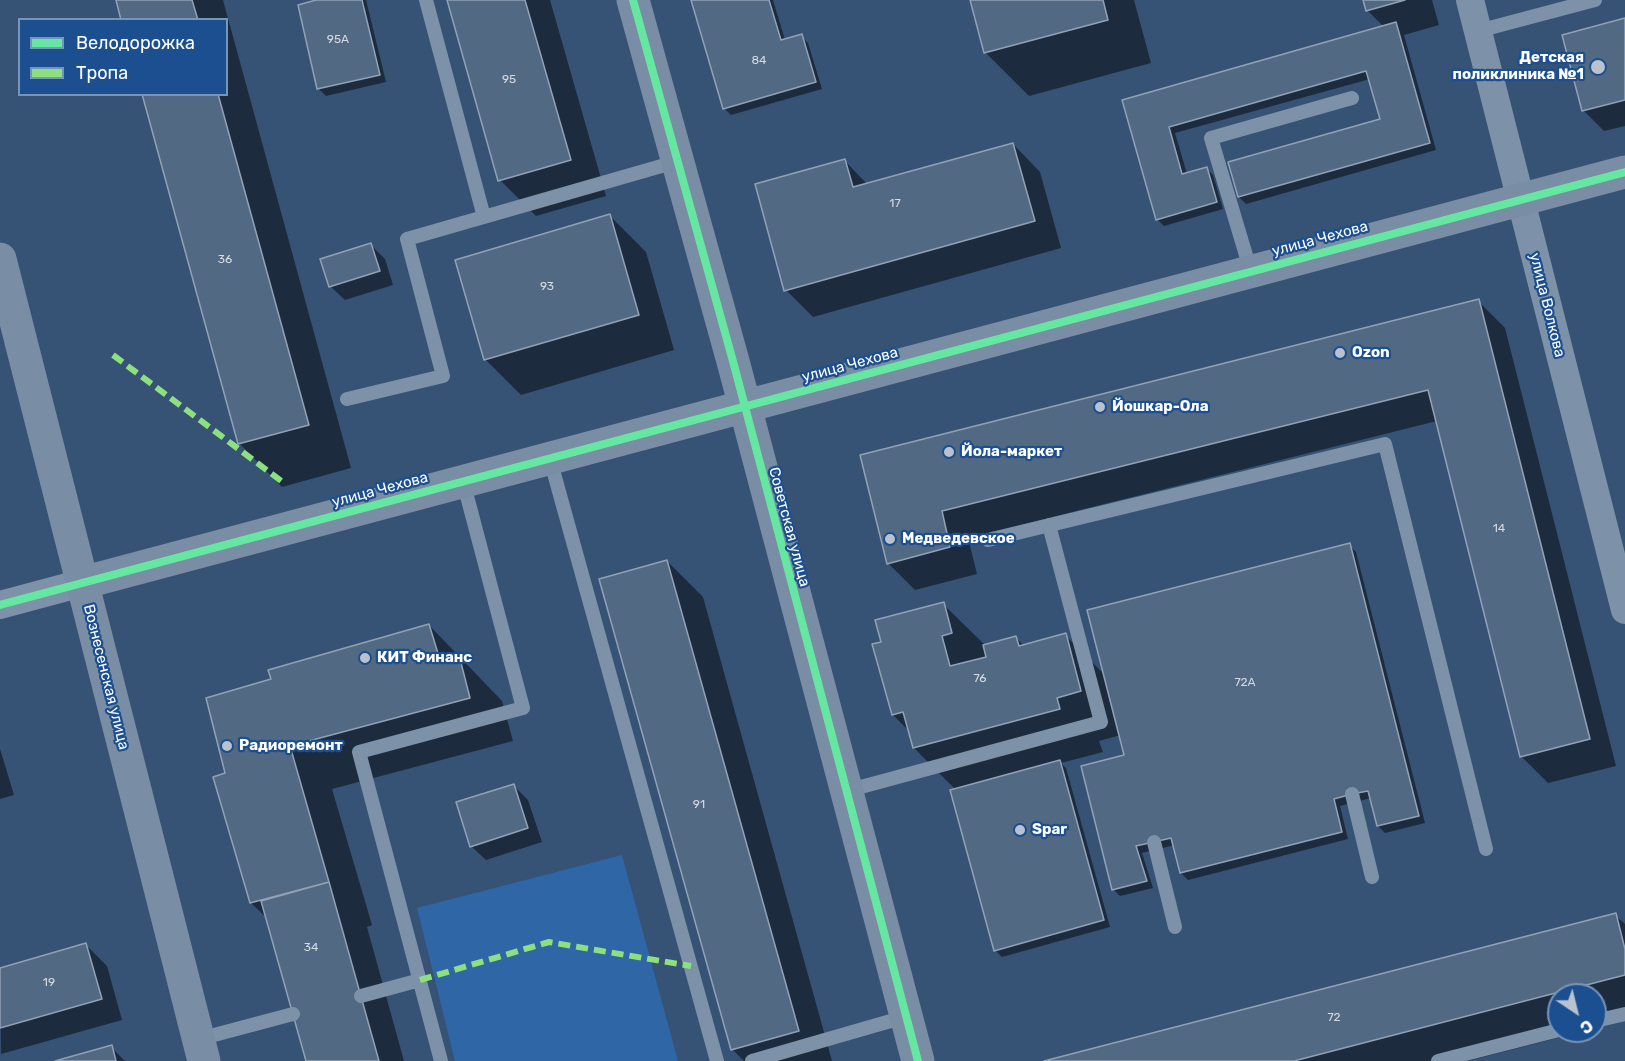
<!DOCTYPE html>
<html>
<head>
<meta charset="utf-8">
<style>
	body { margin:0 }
	#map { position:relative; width:1625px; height:1061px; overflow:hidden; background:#365274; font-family:Rubik,sans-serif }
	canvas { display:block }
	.legend { position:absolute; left:18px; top:18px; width:210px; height:78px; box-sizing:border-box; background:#1b4f8f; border:2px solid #7695bc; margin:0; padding:8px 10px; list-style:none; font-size:18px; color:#fff }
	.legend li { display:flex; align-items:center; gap:12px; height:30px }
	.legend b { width:30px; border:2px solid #7695bc }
	.north { position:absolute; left:1547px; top:983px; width:60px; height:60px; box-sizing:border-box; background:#1b4f8f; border:2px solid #7695bc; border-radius:50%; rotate:145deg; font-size:16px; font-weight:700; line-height:24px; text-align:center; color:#fff }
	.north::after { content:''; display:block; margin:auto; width:21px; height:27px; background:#b9c2ce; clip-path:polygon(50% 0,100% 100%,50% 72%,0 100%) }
</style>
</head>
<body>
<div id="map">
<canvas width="1625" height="1061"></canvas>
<ul class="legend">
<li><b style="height:8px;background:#66e7a1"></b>Велодорожка</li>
<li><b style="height:8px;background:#8de07e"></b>Тропа</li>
</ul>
<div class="north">С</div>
</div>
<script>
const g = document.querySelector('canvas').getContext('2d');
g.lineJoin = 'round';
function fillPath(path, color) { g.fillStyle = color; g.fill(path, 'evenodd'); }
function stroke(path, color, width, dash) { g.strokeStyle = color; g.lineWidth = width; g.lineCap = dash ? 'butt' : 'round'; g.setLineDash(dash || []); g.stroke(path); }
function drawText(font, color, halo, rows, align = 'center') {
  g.font = font + ' Rubik,sans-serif'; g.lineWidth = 4.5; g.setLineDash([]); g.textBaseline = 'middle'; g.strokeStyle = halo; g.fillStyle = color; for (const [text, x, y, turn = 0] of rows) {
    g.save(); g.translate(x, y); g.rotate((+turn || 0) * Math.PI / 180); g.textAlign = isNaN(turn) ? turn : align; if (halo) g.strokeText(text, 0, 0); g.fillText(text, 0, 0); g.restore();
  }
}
const green = new Path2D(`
	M622,855L678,1061H455L417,908Z`);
const shadow = new Path2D(`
	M117,0H223L351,468L282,487L239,443L143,94H226V20H123Z
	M323,0H366L386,82L326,96L319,89Z
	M449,0H550L606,196L536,216L500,180Z
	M693,0H773L785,40L801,36L808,43L822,89L731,115L724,108Z
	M972,0H1134L1151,63L1029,96L986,53Z
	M1364,0H1432L1439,25L1404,35L1436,150L1246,204L1239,197L1382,120L1370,79L1175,133L1187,174L1206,168L1213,175L1223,209L1164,226L1157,219L1124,101L1384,27L1367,10Z
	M1625,20V126L1604,131L1583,110Z
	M1013,144L1040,172L1061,248L813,317L786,290L845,161L868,185Z
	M610,216L646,252L674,350L521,395L485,359Z
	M371,245L385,259L393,285L345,300L330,286Z
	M1478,301L1505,328L1616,766L1548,783L1521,756L1437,421L968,538L977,574L915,590L888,563L861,456Z
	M1349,545L1356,552L1425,823L1385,833L1378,826L1371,798L1340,806L1348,839L1188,880L1181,873L1175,845L1142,853L1153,888L1120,896L1113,889L1126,756L1121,735L1099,741L1103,752L1061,763L1066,768L1110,927L1002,957L995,950L956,790L914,748L910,732L893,715L883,643L943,604L986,646L1016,638L1024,646L1065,635L1105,675Z
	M667,561L703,597L832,1061H744L732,1049Z
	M429,625L502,701L513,741L332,789L372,925L367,927L404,1061H307L268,919L251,903L215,778L227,774L273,680Z
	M0,749L14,795L0,799Z
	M514,786L528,800L542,842L486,860L471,846Z
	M1615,915L1625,924V1020L1595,1028V995H1559V1031H1584L1468,1061H1050Z
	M86,945L107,966L122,1020L1,1054L0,969Z
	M111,1047L125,1061H61Z`);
const building = new Path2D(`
	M116,0H192L198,20H121Z
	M316,0H362L380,75L317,89L298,5Z
	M447,0H525L571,160L498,181Z
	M691,0H769L781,40L802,34L816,82L723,109Z
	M970,0H1103L1108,20L984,53Z
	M1363,0H1405L1366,11Z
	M1625,18V100L1582,111L1562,35Z
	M1396,22L1430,143L1238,197L1228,162L1380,119L1366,71L1169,127L1182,174L1207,167L1217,202L1156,220L1122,100Z
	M142,94H218L309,425L238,444Z
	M1013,143L1035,221L784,291L755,184L845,159L853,187Z
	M610,214L639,315L484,360L455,260Z
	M371,243L380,271L329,287L320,259Z
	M1479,299L1590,739L1520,757L1428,390L942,511L950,547L887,564L860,455Z
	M1350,543L1419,816L1377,826L1368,791L1352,794L1334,799L1342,832L1180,873L1171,838L1136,846L1147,881L1112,890L1081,766L1124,755L1087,610Z
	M667,560L799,1031L731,1050L599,579Z
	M944,602L952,633L942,636L950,666L986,657L983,645L1016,636L1019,646L1066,633L1081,691L1057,698L1060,709L913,748L903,712L892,715L872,644L881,642L875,620Z
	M429,624L440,660L459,655L470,698L290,746L329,882L250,903L213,777L225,773L206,698L271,679L268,670Z
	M1060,760L1104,920L994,951L950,790Z
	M514,784L528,828L470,847L456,802Z
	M329,882L379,1061H306L261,901Z
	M1616,913L1625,949V975L1294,1061H1044Z
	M86,943L102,999L0,1028V968Z
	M112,1045L116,1061H55Z`);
const lane = new Path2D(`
	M426,0L484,217
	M1478,31L1595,0
	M1251,272L1211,138L1352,98
	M347,399L443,376L407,239L679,161
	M550,459L717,1061
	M988,540L1385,444L1486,849
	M846,791L1101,722L1049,525
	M1352,794L1372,877
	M1154,842L1175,927
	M361,996L420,980
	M1595,1021L1625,1014
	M199,1039L293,1014
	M441,1061L359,752L523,708L463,481
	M752,1061L908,1016
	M1438,1061L1559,1030`);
const street = new Path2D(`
	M1470,0L1625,610
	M0,605L82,583`);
const secondary = new Path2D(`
	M633,0L734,365L918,1061
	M0,259L204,1061
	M82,583L1625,172`);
const quiet = new Path2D(`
	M113,355L284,483
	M420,980L549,942L691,966`);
const cycleway = new Path2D(`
	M633,0L734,365L918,1061
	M0,605L1625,172`);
const markers = [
	[1598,67,8,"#b9c2ce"],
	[1340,353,6,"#b9c2ce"],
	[1100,407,6,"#b9c2ce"],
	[949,452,6,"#b9c2ce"],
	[890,539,6,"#b9c2ce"],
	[365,658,6,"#b9c2ce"],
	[227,746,6,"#b9c2ce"],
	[1020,830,6,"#b9c2ce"]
];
const numberNames = [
	["95А",338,40],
	["84",759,61],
	["95",509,80],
	["17",895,204],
	["36",225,260],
	["93",547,287],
	["14",1499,529],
	["76",980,679],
	["72А",1245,683],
	["91",699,805],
	["34",311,948],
	["19",49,983],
	["72",1334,1018]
];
const poiNames = [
	["Детская",1584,58,"right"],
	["поликлиника №1",1584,75,"right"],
	["Ozon",1352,353],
	["Йошкар-Ола",1112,407],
	["Йола-маркет",961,452],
	["Медведевское",902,539],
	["КИТ Финанс",377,658],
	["Радиоремонт",239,746],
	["Spar",1032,830]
];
const streetNames = [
	["улица Чехова",1320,239,-15],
	["улица Волкова",1547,305,76],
	["улица Чехова",850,365,-15],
	["улица Чехова",380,490,-15],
	["Советская улица",789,527,75],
	["Вознесенская улица",106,677,76]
];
fillPath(green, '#2f66a5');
fillPath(shadow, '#0007');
fillPath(building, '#526984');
stroke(building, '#92a2b6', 1.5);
stroke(lane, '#7d92a8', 14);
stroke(street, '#7d92a8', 28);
stroke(secondary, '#798da4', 33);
stroke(quiet, '#8de07e', 6, [12, 6]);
stroke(cycleway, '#66e7a1', 8);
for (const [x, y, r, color] of markers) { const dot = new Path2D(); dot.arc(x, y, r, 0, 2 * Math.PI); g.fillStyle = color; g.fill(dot); stroke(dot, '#1b4f8f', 2); }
drawText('12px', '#d4dae0', null, numberNames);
drawText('bold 15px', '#fff', '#1b4f8f', poiNames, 'left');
drawText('15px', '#fff', '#1b4f8f', streetNames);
</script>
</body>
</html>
